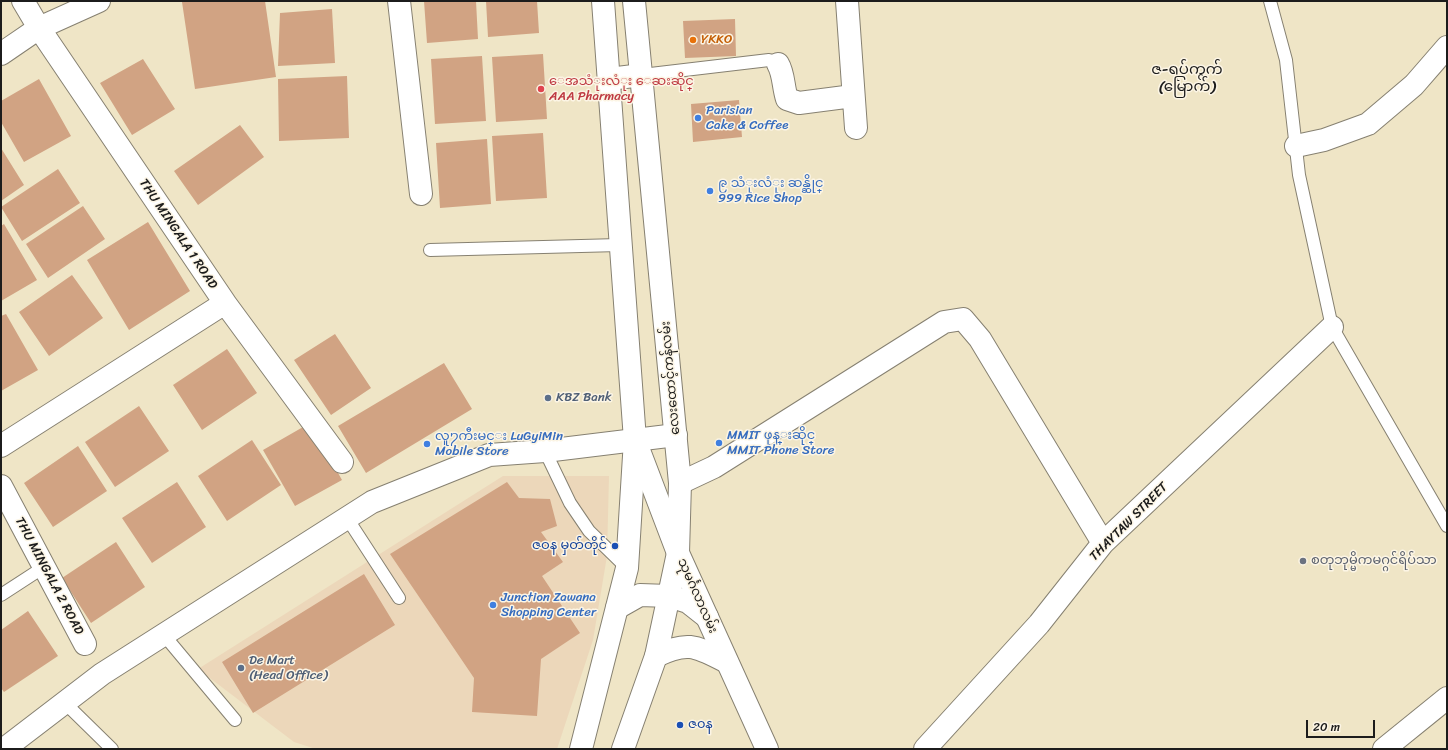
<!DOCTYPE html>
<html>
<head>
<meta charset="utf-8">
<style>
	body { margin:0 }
	#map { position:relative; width:1448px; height:750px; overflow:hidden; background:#efe5c6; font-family:Sriracha,sans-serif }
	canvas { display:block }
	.frame { position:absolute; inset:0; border:2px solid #1c1c1c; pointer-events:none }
	.scale { position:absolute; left:1306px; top:720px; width:69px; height:18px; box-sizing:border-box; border:2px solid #1c1c1c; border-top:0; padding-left:5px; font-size:12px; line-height:14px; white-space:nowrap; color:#1c1c1c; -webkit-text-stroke:3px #fcf5e5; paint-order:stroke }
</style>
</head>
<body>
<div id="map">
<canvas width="1448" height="750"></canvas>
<div class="frame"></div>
<div class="scale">20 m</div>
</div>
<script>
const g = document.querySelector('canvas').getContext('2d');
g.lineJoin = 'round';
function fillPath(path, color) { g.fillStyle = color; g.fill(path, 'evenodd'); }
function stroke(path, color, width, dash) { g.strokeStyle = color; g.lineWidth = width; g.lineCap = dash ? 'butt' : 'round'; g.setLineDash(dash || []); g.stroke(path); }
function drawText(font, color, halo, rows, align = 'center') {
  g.font = font + ' Sriracha,"Noto Sans Myanmar",sans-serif'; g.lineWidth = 3; g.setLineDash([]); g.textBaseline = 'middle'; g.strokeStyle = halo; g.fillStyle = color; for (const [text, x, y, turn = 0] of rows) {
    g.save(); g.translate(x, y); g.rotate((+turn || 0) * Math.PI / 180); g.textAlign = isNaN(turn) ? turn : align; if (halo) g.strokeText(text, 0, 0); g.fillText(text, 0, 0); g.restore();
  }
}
const built = new Path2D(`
	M503,476H609L607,556L593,640L557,749H316L294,742L198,669Z`);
const building = new Path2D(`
	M190,1H265L276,77L195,89L182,2Z
	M424,1H476L478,39L427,43Z
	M486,1H537L539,33L488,37Z
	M332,9L335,63L278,66L280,13Z
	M735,19L736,56L685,58L683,21Z
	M543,54L547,119L496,122L492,57Z
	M482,56L486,121L435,124L431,59Z
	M143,59L175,109L132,135L100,83Z
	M347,76L349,138L279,141L278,79Z
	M39,79L71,136L24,162L1,122V101Z
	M739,100L742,137L693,142L691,104Z
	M240,125L264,157L198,205L174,171Z
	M543,133L547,198L496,201L492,136Z
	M487,139L491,204L440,208L436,143Z
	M1,148L24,185L1,201Z
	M58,169L80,203L22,241L1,207Z
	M83,206L105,239L48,278L26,244Z
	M148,222L190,291L129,330L87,260Z
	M4,224L37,280L1,301V226Z
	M72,275L103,318L49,356L19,312Z
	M6,314L38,370L1,391V316Z
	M335,334L371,388L331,415L294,360Z
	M227,349L257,393L202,430L173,385Z
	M444,363L472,409L366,473L338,426Z
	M139,406L169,451L115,487L85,442Z
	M310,423L342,480L295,506L263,450Z
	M252,440L281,485L227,521L198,476Z
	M78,446L107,491L53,527L24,483Z
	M177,482L206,527L152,563L122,518Z
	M507,482L519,498L550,499L557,526L541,532L563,562L542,576L580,633L541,659L537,716L472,712L474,678L390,554Z
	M116,542L145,587L91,623L62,578Z
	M364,574L395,625L253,713L222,662Z
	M28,611L58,656L4,692L1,688V630Z`);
const service = new Path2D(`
	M1270,1L1286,60L1299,175L1332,327L1447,526
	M642,75L769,60L778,64
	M430,250L619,245
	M545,451L570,503L589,531L627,568
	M347,518L399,598
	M1,595L44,567
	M164,635L235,720
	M65,703L112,749`);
const minor = new Path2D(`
	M23,1L39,28L225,303L342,462
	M399,1L421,194
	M847,1L856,128
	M1,54L39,28L99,1
	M778,64C784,74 783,87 787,99L799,103L853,96
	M609,79L642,75
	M1296,146L1324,140L1368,124L1414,85L1447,47
	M1,446L225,303
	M680,483L714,467L944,322L963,319L980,339L1103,543
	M1,486L85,644
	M925,749L1039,624L1103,543L1332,327`);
const tertiary = new Path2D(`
	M617,608L640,595L669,596L688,602L707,617
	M656,656C689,640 697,647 727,662
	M4,749L102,674L372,502L489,455L545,451L676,435
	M1384,749L1447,698`);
const secondary = new Path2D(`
	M635,440L678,553L767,749`);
const primary = new Path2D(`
	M581,749L627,568L635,440L603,1
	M623,749L656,656L678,553L680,483L634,1`);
const markers = [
	[693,40,4,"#e8710a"],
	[541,89,4,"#e0444e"],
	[698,118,4,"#3f7fe0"],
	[710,191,4,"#3f7fe0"],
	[548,398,4,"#5c6f8a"],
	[719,443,4,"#3f7fe0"],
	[427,444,4,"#3f7fe0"],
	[615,546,4,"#1a4fb4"],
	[1303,561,4,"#6b7280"],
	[493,605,4,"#3f7fe0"],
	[241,668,4,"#5c6f8a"],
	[680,725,4,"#1a4fb4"]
];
const foodNames = [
	["YKKO",701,40]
];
const healthNames = [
	["ေအသံုးလံုး ေဆးဆိုင္",549,82],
	["AAA Pharmacy",549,97]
];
const shopNames = [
	["Parisian",706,111],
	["Cake & Coffee",706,126],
	["၉ သံုးလံုး ဆန္ဆိုင္",718,184],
	["999 Rice Shop",718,199],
	["MMIT ဖုန္းဆိုင္",727,436],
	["MMIT Phone Store",727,451],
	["လူ႒ကီးမင္း LuGyiMin",435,437],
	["Mobile Store",435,452],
	["Junction Zawana",501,598],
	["Shopping Center",501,613]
];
const streetNames = [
	["THU MINGALA 1 ROAD",178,234,56],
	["လေးထောင့်ကန်လမ်း",671,378,-95],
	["THAYTAW STREET",1129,522,-45],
	["THU MINGALA 2 ROAD",49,576,62],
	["သုမင်္ဂလာလမ်း",697,596,66]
];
const serviceNames = [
	["KBZ Bank",556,398],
	["De Mart",249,661],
	["(Head Office)",249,676]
];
const transitNames = [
	["ဇဝန မှတ်တိုင်",607,546],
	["ဇ၀န",688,725,"left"]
];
const worshipNames = [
	["စတုဘုမ္မိကမဂ္ဂင်ရိပ်သာ",1311,561]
];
const quarterNames = [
	["ဇ-ရပ်ကွက်",1187,70],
	["(မြောက်)",1187,87]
];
fillPath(built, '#ecd7ba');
fillPath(building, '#d1a383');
stroke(service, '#868071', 14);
stroke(minor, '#868071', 24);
stroke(tertiary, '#868071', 24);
stroke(secondary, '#868071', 24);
stroke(primary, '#868071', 24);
stroke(service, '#fff', 12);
stroke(minor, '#fff', 22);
stroke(tertiary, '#fff', 22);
stroke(secondary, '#fff', 22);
stroke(primary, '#fff', 22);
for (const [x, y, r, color] of markers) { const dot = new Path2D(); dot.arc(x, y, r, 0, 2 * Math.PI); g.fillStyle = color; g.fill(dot); stroke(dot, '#fcf5e5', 1.5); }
drawText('13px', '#c56008', '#fcf5e5', foodNames, 'left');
drawText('13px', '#be3a42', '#fcf5e5', healthNames, 'left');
drawText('13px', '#366cbe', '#fcf5e5', shopNames, 'left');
drawText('13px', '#1c1c1c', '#fcf5e5', streetNames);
drawText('13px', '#4e5e75', '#fcf5e5', serviceNames, 'left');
drawText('13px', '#164399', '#fcf5e5', transitNames, 'right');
drawText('13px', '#5b616d', '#fcf5e5', worshipNames, 'left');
drawText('15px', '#1c1c1c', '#fcf5e5', quarterNames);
</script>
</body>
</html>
